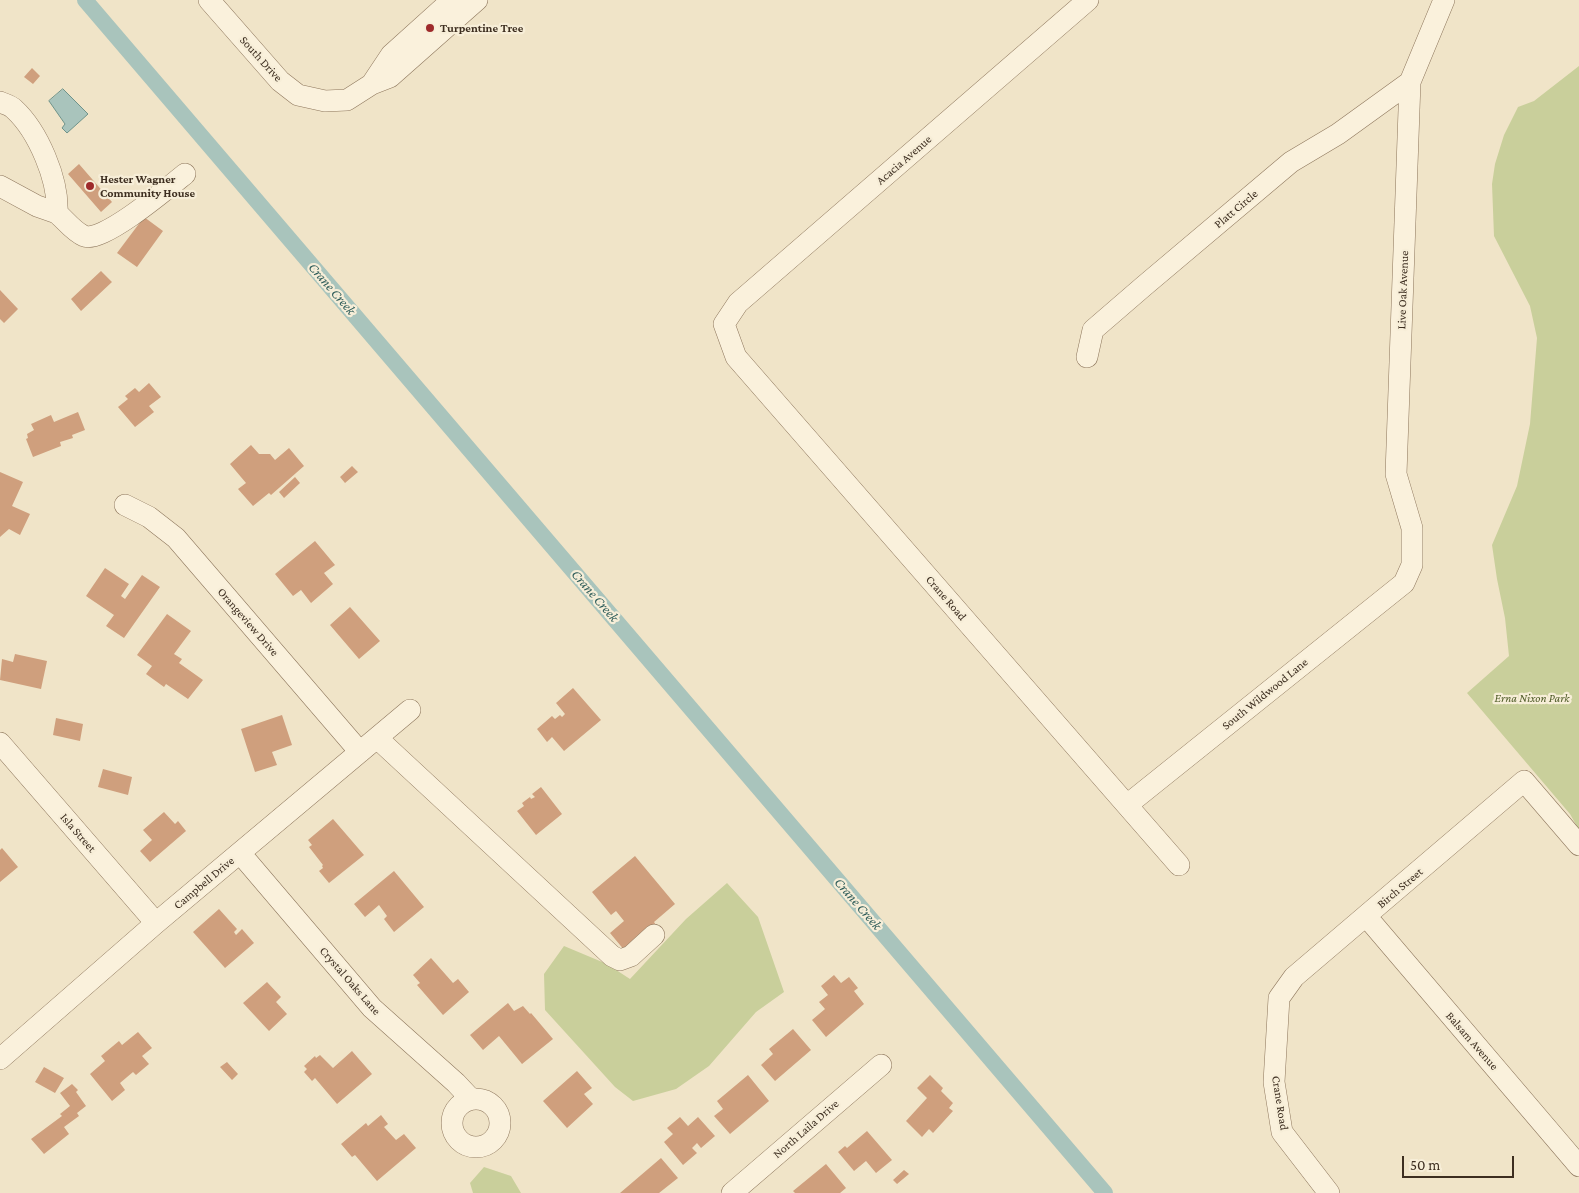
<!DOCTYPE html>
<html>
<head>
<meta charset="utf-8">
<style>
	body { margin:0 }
	#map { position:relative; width:1579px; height:1193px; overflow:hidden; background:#f0e4c8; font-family:"Crimson Pro",serif }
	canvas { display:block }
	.scale { position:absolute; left:1402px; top:1156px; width:112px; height:22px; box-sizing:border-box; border:2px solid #3d2e20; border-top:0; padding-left:6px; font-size:15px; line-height:18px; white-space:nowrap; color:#3d2e20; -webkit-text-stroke:4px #f7eed8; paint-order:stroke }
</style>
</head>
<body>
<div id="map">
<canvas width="1579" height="1193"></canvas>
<div class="scale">50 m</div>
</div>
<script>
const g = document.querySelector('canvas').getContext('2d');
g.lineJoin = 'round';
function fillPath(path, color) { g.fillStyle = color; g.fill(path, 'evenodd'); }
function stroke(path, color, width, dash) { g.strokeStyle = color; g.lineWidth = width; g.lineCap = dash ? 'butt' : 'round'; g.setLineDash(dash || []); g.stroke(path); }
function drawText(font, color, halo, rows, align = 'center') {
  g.font = font + ' "Crimson Pro",serif'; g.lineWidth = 4.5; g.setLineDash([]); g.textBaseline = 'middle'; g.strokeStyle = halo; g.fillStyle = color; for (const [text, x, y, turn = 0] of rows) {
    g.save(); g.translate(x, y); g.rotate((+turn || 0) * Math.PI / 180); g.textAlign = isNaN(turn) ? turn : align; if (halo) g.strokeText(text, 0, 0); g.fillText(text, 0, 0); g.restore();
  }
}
const green = new Path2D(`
	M1579,66V830L1570,814L1467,693L1509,656L1505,618L1497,579L1492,545L1517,486L1530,424L1537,338L1530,306L1494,236L1492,184L1495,164L1504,135L1518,107L1534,101Z
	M727,883L758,917L784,992L756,1012L709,1066L676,1089L633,1101L615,1087L545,1010L544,974L564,946L607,964L630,979L686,919Z
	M484,1167L511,1176L521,1193H473L470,1183Z`);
const water = new Path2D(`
	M63,89L88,114L67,133L62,128L65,124L49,101Z`);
const canal = new Path2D(`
	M85,0L1105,1193`);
const building = new Path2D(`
	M32,68L40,76L33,84L24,77Z
	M79,164L112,202L101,212L68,174Z
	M144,217L163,231L137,267L117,253Z
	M101,271L112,282L81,311L71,299Z
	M0,290L18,309L4,323L0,319Z
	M149,383L161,397L149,406L154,412L135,427L118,407L128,399L125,396L135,388L139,392Z
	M78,412L85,430L72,435L73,438L60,442L61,446L33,457L26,439L28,438L27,434L34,430L31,424L51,415L54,422Z
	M251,445L259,454H270L275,460L289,448L304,466L271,495L269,493L253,506L238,489L246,483L230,464Z
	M352,466L358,472L345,483L340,477Z
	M0,472L23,482L12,506L30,514L20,535L9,529L0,537Z
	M295,477L300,483L284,498L279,492Z
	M315,541L335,565L324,573L333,584L311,603L301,590L293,596L275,574Z
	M105,568L129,584L121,596L125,599L142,575L160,587L124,638L106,626L114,615L86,596Z
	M350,607L380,641L359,659L330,625Z
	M167,614L191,631L174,654L182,659L179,663L203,680L188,699L166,684L164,687L146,674L152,666L137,655Z
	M15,654L47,661L41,689L0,680L2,659L13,662Z
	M573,688L601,720L564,751L552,737L547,742L537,729L552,716L555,719L560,715L562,717L565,714L556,703Z
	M282,715L292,745L272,752L277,765L255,772L241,729Z
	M56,718L83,724L80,741L53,735Z
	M103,769L132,777L128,795L98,787Z
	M541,787L562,814L536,835L517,811L524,806L522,803L530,797L531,799L535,797L532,794Z
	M164,812L175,824L178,821L186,831L150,862L140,851L152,840L143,830Z
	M333,819L364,855L329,883L319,871L323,868L322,866L323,865L309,847L312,845L308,840Z
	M2,848L18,867L0,882V850Z
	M635,856L675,904L654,922L656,925L625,951L610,933L624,921L616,911L611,915L592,892Z
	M394,871L424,907L394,932L384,919L387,916L379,905L365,917L354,904Z
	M219,909L237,929L234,932L236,935L242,929L254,943L225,968L193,932Z
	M431,958L453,983L458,979L469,992L443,1015L417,985L420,983L413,975Z
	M834,975L841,983L849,977L858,988L854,991L864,1004L826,1037L812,1020L825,1009L819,1002L828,995L821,986Z
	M267,982L281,997L276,1002L287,1014L269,1031L243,1003Z
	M508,1003L514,1011L523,1006L530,1014L531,1013L553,1039L522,1064L499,1036L483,1050L470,1035Z
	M793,1029L811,1050L775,1081L761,1065L773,1054L769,1049Z
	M138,1032L152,1048L142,1056L149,1064L136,1075L133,1072L120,1083L125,1090L112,1101L90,1074L105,1061L101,1056L119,1041L122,1045Z
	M352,1051L372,1074L337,1104L315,1078L312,1081L304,1072L307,1069L304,1066L315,1056L316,1058L320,1055L333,1068Z
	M227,1062L238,1074L232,1080L220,1067Z
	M44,1067L64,1078L55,1093L35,1082Z
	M577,1071L592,1088L584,1094L593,1104L567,1128L543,1101Z
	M748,1075L769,1101L730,1134L714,1116L723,1109L717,1101Z
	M930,1075L943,1088L941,1091L953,1103L949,1108L953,1111L933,1133L929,1129L922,1137L906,1121L927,1098L917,1088Z
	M72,1084L78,1090L76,1092L86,1106L77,1113L79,1116L64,1127L69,1134L44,1154L31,1139L62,1116L60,1114L70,1106L60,1093Z
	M381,1115L388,1124L384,1127L396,1140L404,1134L416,1148L377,1181L355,1155L352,1157L341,1144L366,1123L368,1126Z
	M680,1117L688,1126L698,1117L715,1136L701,1148L697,1143L692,1148L697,1153L683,1165L664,1142L673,1134L667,1128Z
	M867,1131L892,1160L876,1173L866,1161L854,1171L838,1152L845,1146L847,1148Z
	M661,1158L678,1178L659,1193H620Z
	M826,1164L846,1188L840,1193H795L793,1191Z
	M904,1170L909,1174L897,1184L893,1180Z`);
const minor = new Path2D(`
	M209,0L280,81L298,95L325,101L347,100L372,84L390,77L477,0
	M1088,0L738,303L724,324L736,357L1179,865
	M373,82L391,55L452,0
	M0,102C4,104 10,105 14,109C38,131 59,180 57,213L37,206L0,186
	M57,213C65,220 74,232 84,236C102,244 169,187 185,174
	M1087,357L1093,330L1144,286L1291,162L1338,134L1410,82
	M125,505L149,517L176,538L360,752
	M377,738L612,956L620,960L631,956L654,935
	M0,743L156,923
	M1127,805L1404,583L1412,565V528L1396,474L1410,82L1444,0
	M240,853L372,1008L456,1083L471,1099
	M1366,916L1579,1166
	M0,1059L156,923L410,710
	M452 1123a24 24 0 1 1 48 0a24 24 0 1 1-48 0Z
	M732,1193L881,1065
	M1329,1193L1282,1132L1274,1082L1279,998L1294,977L1524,781L1579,845`);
const markers = [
	[430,28,5,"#9e2a2b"],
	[90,186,5,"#9e2a2b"]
];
const poiNames = [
	["Turpentine Tree",440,28],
	["Hester Wagner",100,179],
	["Community House",100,193]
];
const streetNames = [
	["South Drive",261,59,48],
	["Acacia Avenue",904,160,-41],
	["Platt Circle",1236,209,-40],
	["Live Oak Avenue",1403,290,-88],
	["Crane Road",946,598,49],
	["Orangeview Drive",248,622,49],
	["South Wildwood Lane",1265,694,-39],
	["Isla Street",78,833,49],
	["Campbell Drive",204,883,-40],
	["Birch Street",1400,888,-40],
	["Crystal Oaks Lane",350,981,49],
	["Balsam Avenue",1472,1041,49],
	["Crane Road",1280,1103,81],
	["North Laila Drive",806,1129,-41]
];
const parkNames = [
	["Erna Nixon Park",1532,698]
];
const waterNames = [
	["Crane Creek",332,289,49],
	["Crane Creek",595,596,49],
	["Crane Creek",858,904,49]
];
fillPath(green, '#c9cf9b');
fillPath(water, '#a9c4bc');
stroke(water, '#6f938a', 1);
stroke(canal, '#a9c4bc', 16);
fillPath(building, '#cf9f7d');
stroke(minor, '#8d765c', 22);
stroke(minor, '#faf1dc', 21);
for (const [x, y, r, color] of markers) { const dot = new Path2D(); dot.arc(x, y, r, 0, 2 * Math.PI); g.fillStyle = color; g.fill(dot); stroke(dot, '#f7eed8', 2); }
drawText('bold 12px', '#3d2e20', '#f7eed8', poiNames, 'left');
drawText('12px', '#3d2e20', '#f7eed8', streetNames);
drawText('italic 12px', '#4d5a26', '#f7eed8', parkNames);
drawText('italic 14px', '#2f5d5a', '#f7eed8', waterNames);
</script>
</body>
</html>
